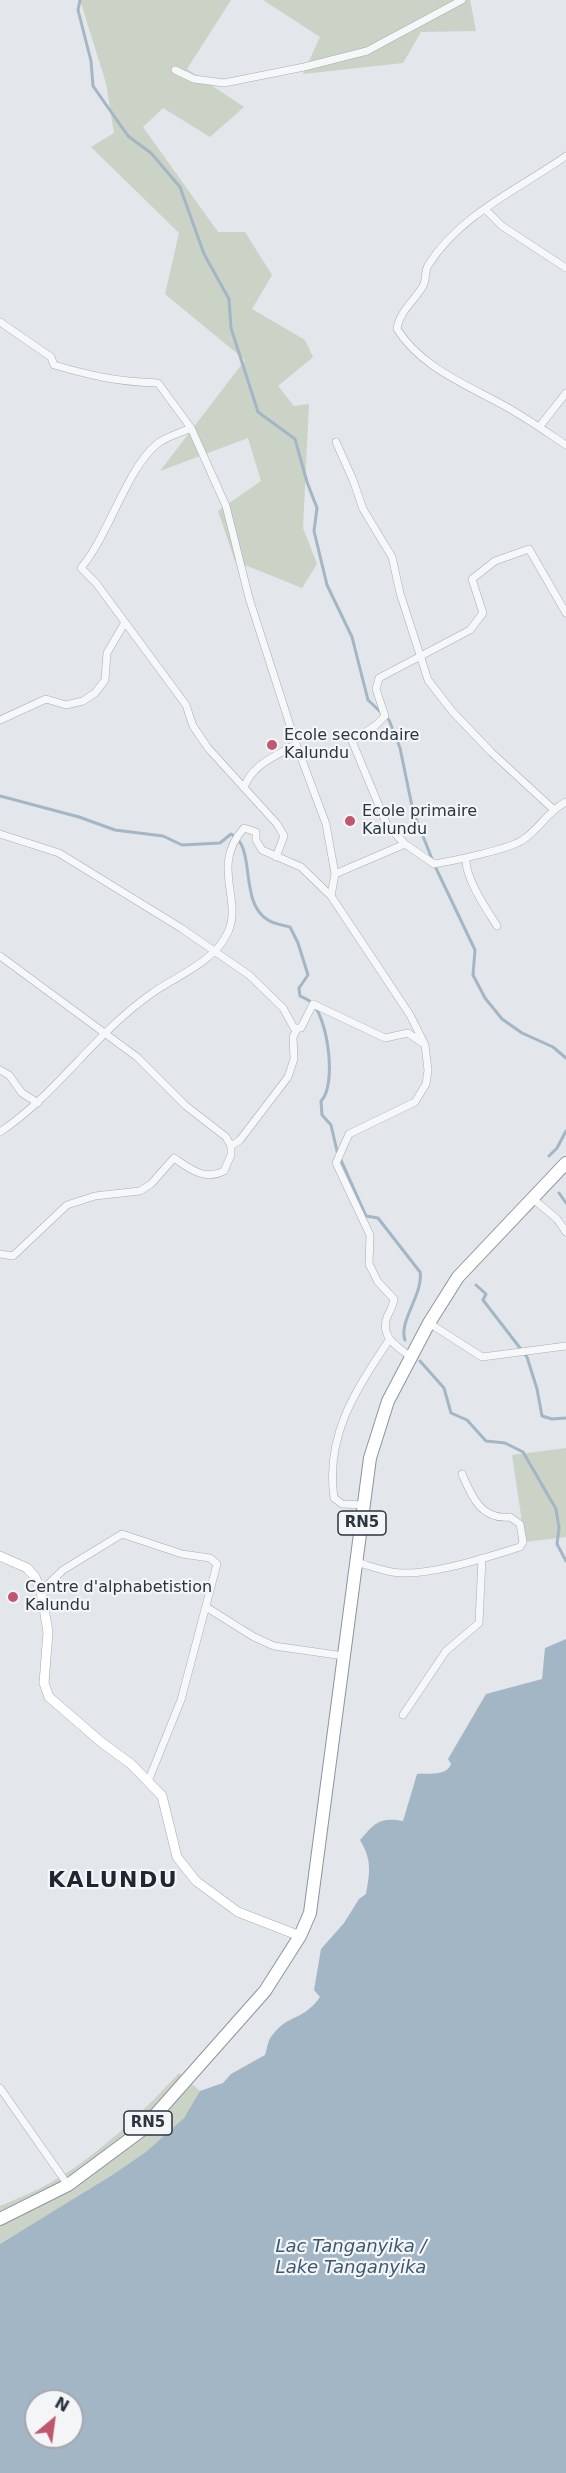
<!DOCTYPE html>
<html>
<head>
<meta charset="utf-8">
<style>
	body { margin:0 }
	#map { position:relative; width:566px; height:2473px; overflow:hidden; background:#e3e6ea; font-family:"DejaVu Sans",sans-serif }
	canvas { display:block }
	.north { position:absolute; left:24px; top:2389px; width:60px; height:60px; box-sizing:border-box; background:#f3f5f7; border:2px solid #a4a8ae; border-radius:50%; rotate:29deg; font-size:16px; font-weight:700; line-height:24px; text-align:center; color:#2d3540 }
	.north::after { content:''; display:block; margin:auto; width:21px; height:27px; background:#bf586f; clip-path:polygon(50% 0,100% 100%,50% 72%,0 100%) }
</style>
</head>
<body>
<div id="map">
<canvas width="566" height="2473"></canvas>
<div class="north">N</div>
</div>
<script>
const g = document.querySelector('canvas').getContext('2d');
g.lineJoin = 'round';
function fillPath(path, color) { g.fillStyle = color; g.fill(path, 'evenodd'); }
function stroke(path, color, width, dash) { g.strokeStyle = color; g.lineWidth = width; g.lineCap = dash ? 'butt' : 'round'; g.setLineDash(dash || []); g.stroke(path); }
function drawText(font, color, halo, rows, align = 'center') {
  g.font = font + ' "DejaVu Sans",sans-serif'; g.lineWidth = 4.5; g.setLineDash([]); g.textBaseline = 'middle'; g.strokeStyle = halo; g.fillStyle = color; for (const [text, x, y, turn = 0] of rows) {
    g.save(); g.translate(x, y); g.rotate((+turn || 0) * Math.PI / 180); g.textAlign = isNaN(turn) ? turn : align; if (halo) g.strokeText(text, 0, 0); g.fillText(text, 0, 0); g.restore();
  }
}
const green = new Path2D(`
	M80,0H231L187,69L244,107L210,137L163,108L143,127L218,232H245L272,275L252,309L305,340L313,357L278,386L294,406L309,404L303,528L317,564L302,588L235,561L218,511L261,481L248,438L160,471L245,360L165,294L179,233L91,147L114,133L106,83Z
	M263,0H470L476,31L421,32L403,63L303,74L320,37Z
	M566,1448V1537L525,1542L512,1455Z
	M179,2073L200,2091C195,2100 190,2111 183,2119C134,2173 61,2207 0,2244V2206C16,2199 34,2192 50,2183C99,2155 141,2114 179,2073Z`);
const water = new Path2D(`
	M566,1639V2473H0V2244L114,2174L146,2152L184,2118L200,2091L223,2083L231,2074L265,2055C268,2047 267,2040 274,2033C288,2015 304,2020 320,1997L314,1990L321,1949L344,1923L359,1899L366,1894C370,1872 372,1860 360,1840C375,1823 379,1817 403,1821L417,1774C429,1773 447,1776 451,1764L448,1759L486,1694L542,1679L545,1648ZM36,2401H72V2437H36Z`);
const stream = new Path2D(`
	M80,0L78,10L91,61L93,86L128,136L151,153L180,187L204,254L229,299L231,328L258,412L295,439L307,482L317,508L314,531L327,585L352,637L368,700L389,720L400,748L413,811L434,864L475,950L473,975L485,998L502,1019L522,1033L553,1047L566,1058
	M0,796L79,817L115,830L163,836L182,845L220,843L231,834C257,846 238,902 268,920C274,924 283,925 290,927L298,943L308,975L299,988L300,996C304,998 309,1000 312,1003C328,1019 337,1085 321,1101L322,1115L331,1125L337,1151L366,1216L378,1218L420,1272C424,1293 398,1322 405,1340
	M549,1156L557,1148L566,1131
	M559,1193L566,1203
	M476,1285L486,1294L483,1300L527,1357L537,1389L542,1416L552,1419L566,1418
	M420,1361L444,1388L451,1413L467,1420L486,1441L505,1443L523,1452L556,1509L559,1528L557,1544L566,1561`);
const street = new Path2D(`
	M175,70L194,79L224,83L304,67L367,51L462,0
	M566,156C519,189 461,214 429,264C424,270 427,279 423,286C415,300 399,312 397,329C421,367 465,384 503,405C525,417 545,431 566,445
	M486,210L502,226L566,268
	M0,322L51,357L54,365C92,376 119,382 158,383L191,428L226,506L249,598L296,744C275,757 252,764 244,788
	M540,426L566,393
	M191,428C180,433 165,437 157,444C126,470 110,533 81,568L96,583L186,705L193,726L208,748L277,824L284,836L276,857
	M336,442L353,480L363,509L392,557L400,593L428,680L452,711L491,752L553,809
	M0,720L46,699L66,705L83,701L95,693L105,680L107,653L124,624
	M296,744L326,824L335,874
	M0,834L59,853L181,928L249,975L283,1008L294,1028H301L313,1004L385,1038L408,1033L424,1044
	M405,844L387,825L352,741L376,725L385,716L376,689L379,678L470,630L483,613L472,579L495,561L529,549L566,613
	M466,859C465,878 487,910 497,926
	M331,896L335,874L405,844L434,864C452,861 512,849 524,839C540,828 548,811 566,802
	M0,956L137,1057L186,1106L226,1137L231,1146V1155L224,1171C205,1181 190,1169 174,1158L151,1184L140,1191L95,1196L67,1205L13,1256L0,1254
	M0,1070L9,1075L22,1093L38,1103
	M0,1132C57,1094 95,1033 151,994C176,976 215,962 228,932C243,899 210,866 244,828L256,832V840L262,850L301,867L331,896L410,1015L425,1045L428,1070L426,1084L415,1102L349,1134L336,1163L370,1235L369,1264L378,1282L394,1299C393,1306 390,1311 387,1317C380,1338 397,1346 412,1358
	M231,1146L240,1140L288,1077L294,1059L293,1037L297,1029
	M532,1198L557,1219L566,1232
	M429,1323L482,1357L566,1346
	M365,1505L342,1504L334,1498C325,1435 356,1390 389,1340
	M356,1562C367,1565 380,1570 392,1572C425,1578 488,1557 520,1547L523,1542L520,1524L510,1517C481,1520 472,1497 462,1474
	M41,1591L63,1570L122,1534L182,1554L210,1558L217,1564L181,1700L149,1779
	M206,1607L254,1637L274,1646L344,1656
	M403,1715L446,1651L479,1623L482,1558
	M0,2088L68,2185`);
const secondary = new Path2D(`
	M0,1556L27,1568L35,1577L41,1591L48,1632L44,1683L49,1697L101,1742L131,1764L162,1796L177,1857L196,1881L238,1912L300,1936`);
const highway = new Path2D(`
	M0,2219L68,2185L142,2130L265,1991L300,1936L310,1913L370,1458L388,1401L429,1323L458,1277L566,1163`);
const markers = [
	[272,745,6,"#bf586f"],
	[350,821,6,"#bf586f"],
	[13,1597,6,"#bf586f"]
];
const shields = [
	[362,1523,48],
	[148,2123,48]
];
const shieldNames = [
	["RN5",362,1523],
	["RN5",148,2123]
];
const poiNames = [
	["Ecole secondaire",284,736],
	["Kalundu",284,754],
	["Ecole primaire",362,812],
	["Kalundu",362,830],
	["Centre d'alphabetistion",25,1588],
	["Kalundu",25,1606]
];
const waterNames = [
	["Lac Tanganyika /",351,2247],
	["Lake Tanganyika",351,2268]
];
const districtNames = [
	["KALUNDU",113,1881]
];
fillPath(green, '#cad3c5');
fillPath(water, '#a3b6c5');
stroke(stream, '#a3b6c5', 3);
stroke(street, '#a9adb4', 8);
stroke(secondary, '#a9adb4', 10);
stroke(highway, '#8c959f', 14);
stroke(street, '#f6f7f8', 7);
stroke(secondary, '#fff', 9);
stroke(highway, '#fff', 12);
for (const [x, y, r, color] of markers) { const dot = new Path2D(); dot.arc(x, y, r, 0, 2 * Math.PI); g.fillStyle = color; g.fill(dot); stroke(dot, '#f3f5f7', 2); }
for (const [x, y, w] of shields) { const box = new Path2D(); box.roundRect(x - w / 2, y - 12, w, 24, 4.5); g.fillStyle = '#f3f5f7'; g.fill(box); stroke(box, '#2d3540', 1.5); }
drawText('bold 15px', '#2d3540', null, shieldNames);
drawText('16px', '#2d3540', '#f3f5f7', poiNames, 'left');
drawText('italic 18px', '#3c576f', '#f3f5f7', waterNames);
g.letterSpacing = '1.5px';
drawText('bold 22px', '#1f2631', '#f3f5f7', districtNames);
g.letterSpacing = '0px';
</script>
</body>
</html>
